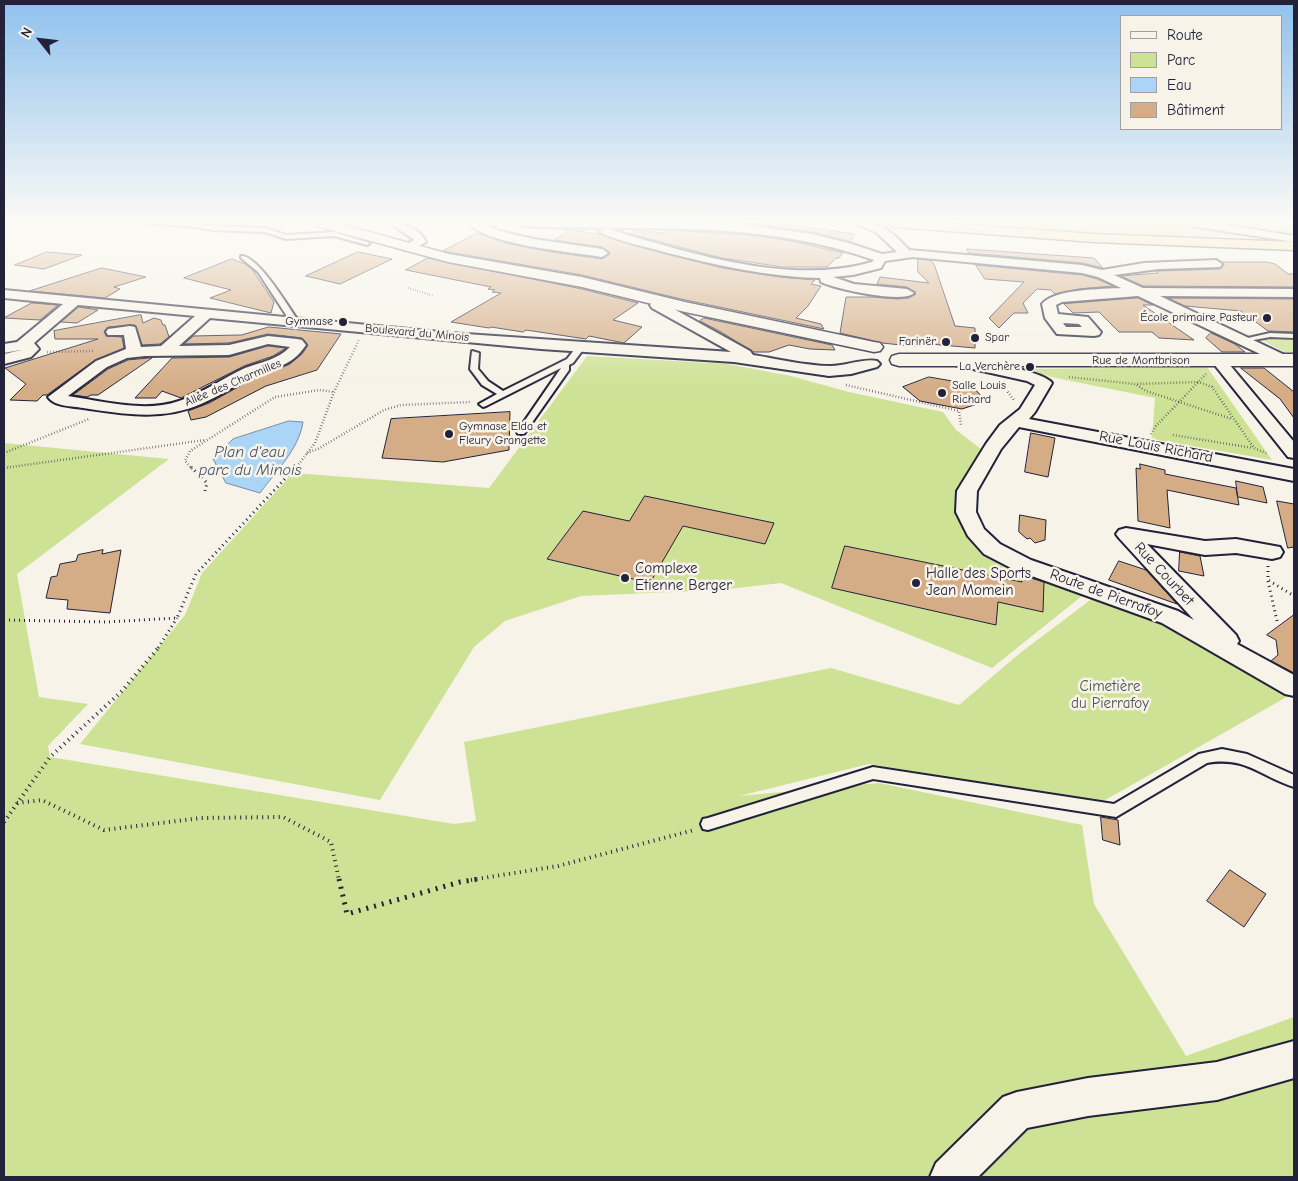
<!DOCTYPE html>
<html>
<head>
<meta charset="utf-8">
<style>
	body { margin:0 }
	#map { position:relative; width:1298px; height:1181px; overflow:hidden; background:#f7f3e8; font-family:"Comic Neue",sans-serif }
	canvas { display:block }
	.frame { position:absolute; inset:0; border:5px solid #22223b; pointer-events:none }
	.legend { position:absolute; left:1120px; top:15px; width:162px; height:115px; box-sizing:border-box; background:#f7f3e8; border:1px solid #a29fa3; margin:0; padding:6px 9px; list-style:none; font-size:15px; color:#22223b }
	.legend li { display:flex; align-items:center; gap:10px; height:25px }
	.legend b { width:25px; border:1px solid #a29fa3 }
	.north { position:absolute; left:15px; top:15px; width:50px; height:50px; -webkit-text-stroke:4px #f7f3e8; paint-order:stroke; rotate:299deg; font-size:14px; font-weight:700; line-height:20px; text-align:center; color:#22223b }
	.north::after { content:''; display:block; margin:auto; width:18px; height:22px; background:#22223b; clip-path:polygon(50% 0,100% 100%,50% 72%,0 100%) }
</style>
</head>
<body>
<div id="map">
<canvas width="1298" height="1181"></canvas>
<div class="frame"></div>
<ul class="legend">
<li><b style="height:6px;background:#f7f3e8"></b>Route</li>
<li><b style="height:14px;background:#cee296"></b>Parc</li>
<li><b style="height:14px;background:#abd5f6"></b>Eau</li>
<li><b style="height:14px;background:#d4ac85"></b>Bâtiment</li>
</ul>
<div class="north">N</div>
</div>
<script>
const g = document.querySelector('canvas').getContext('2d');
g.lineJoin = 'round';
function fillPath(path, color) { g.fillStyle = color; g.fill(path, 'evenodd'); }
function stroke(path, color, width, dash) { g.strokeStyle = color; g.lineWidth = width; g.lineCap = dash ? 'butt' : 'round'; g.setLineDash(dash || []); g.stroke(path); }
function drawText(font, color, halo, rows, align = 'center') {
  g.font = font + ' "Comic Neue",sans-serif'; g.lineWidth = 5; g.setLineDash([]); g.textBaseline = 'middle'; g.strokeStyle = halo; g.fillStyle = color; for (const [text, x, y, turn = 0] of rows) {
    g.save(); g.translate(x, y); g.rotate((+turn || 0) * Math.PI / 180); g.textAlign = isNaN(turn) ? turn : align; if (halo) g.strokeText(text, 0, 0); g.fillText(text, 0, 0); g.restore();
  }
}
const green = new Path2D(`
	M966,223H1294V237C1185,237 1075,233 966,223Z
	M1294,337V354H1288L1260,339Z
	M587,356L728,364L791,376L849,392L943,412L956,430L981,449L959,490L968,533L1087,592L992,668L781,583L720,590L581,596L505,621L474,647L380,800L80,744L185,615L202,573L293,473L489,488Z
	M1207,367L1272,460L1152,439L1155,398L1051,377L1029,369Z
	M4,443L169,459L17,574L39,697L88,704L48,746L50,757L454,824L476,821L464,742L831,668L959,705L1020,653L1097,595L1147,615L1292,694L1100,803L869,764L739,796L879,783L1082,825L1094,904L1186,1056L1294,1017V1177H4Z`);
const water = new Path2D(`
	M289,421L303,422C299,449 276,471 260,493L226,483L213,459L233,439Z`);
const building = new Path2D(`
	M746,223H777L855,234L850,242L812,232Z
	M566,229L599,234L632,245L722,268L780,277L815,280L811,284L821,286L808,306L796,318L821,324L824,329L681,299L582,275L443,251L477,233L510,244L551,252L602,259L610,254L602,247L554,240L566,233Z
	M636,230L664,233L667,230L750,235L791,241L843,253L839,258H836L827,267H783L722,258L630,234Z
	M967,249L1094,258L1103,268L1082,263L969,253Z
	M47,252L82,255L44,269L15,265Z
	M358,252L392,259L340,284L306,276Z
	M428,258L582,289L638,303L613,320L642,327L624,343L589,336L586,339L526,330L523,332L491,327L489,328L451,322L501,293L492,292L495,290L488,289L491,287L406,270Z
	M232,259L245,264L252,269L274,302L271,313L210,298L231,290L184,278Z
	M918,259L930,260L934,264L955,326L975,328V348L919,343V346H911L882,343L840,333L846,297H872L897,299L909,298L916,294L907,287L877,284L880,277L929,283L918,272Z
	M1222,262H1266L1275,264L1288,274H1294V287L1143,286L1121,276L1158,273L1156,271H1159L1220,269L1224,265Z
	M976,265L1082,275L1097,279L1113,286L1079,289L1055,294L1051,290L1037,289L1023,303L1028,313H1014L999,328L989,318L1024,282L985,279Z
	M102,268L146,277L114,287L120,289L105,298L30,291Z
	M1138,298L1153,305H1143L1194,340L1159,338L1152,332H1119L1099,312L1073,313L1064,304Z
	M1168,298L1294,299V332L1268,331L1241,311L1185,306Z
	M32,303L58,305L40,320L4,318Z
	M79,307L98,310L77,323L61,322Z
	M141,315L143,323L154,318L161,320L163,325H165L169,337L160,344L142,345L135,325L108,327L104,331L106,336L122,337L124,348L95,360L47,395H43L37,401L10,400L26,384L5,368L98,339H55L54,331Z
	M704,318L832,345L835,350L810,349L789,345L769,352H753L721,332L700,321Z
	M269,327L341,334L317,370L266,386L206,417L191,420L188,411L209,403L249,381L290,364L302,354L308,345L302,338L268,334L229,343L184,344L193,336L241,335Z
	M1211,333L1235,344L1245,352H1222L1206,338Z
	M268,346L286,348L273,356L244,366L181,398L162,391L156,398H135L172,358L229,357Z
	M152,358L98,395H91L87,397L73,395L108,369L128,360Z
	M1241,368H1264L1294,392V418L1280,399Z
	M929,377L970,384L986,401L962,409L920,401L903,387Z
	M510,412L509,450L443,462L382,458L391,419Z
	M1031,433L1055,438L1048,477L1025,472Z
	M1140,464L1165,470V474L1236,488L1239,505L1167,490L1170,528L1138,521L1136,468L1140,469Z
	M1236,481L1263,487L1267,503L1238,497Z
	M645,496L774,523L765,544L683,526L650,583L547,559L583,511L629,521Z
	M1277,501L1294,504V547L1288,548Z
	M1020,515L1046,520L1045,540L1035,543L1030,538L1027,539L1019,532Z
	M845,546L1022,582V575L1044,582L1043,612L998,602L996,625L832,588Z
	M103,550L102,554L121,550L110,613L67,609L68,600L46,598L51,577L57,576L60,564L76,561L78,555Z
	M1180,552L1200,556L1204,576L1179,571Z
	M1119,561L1146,570L1177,604L1109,580Z
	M1294,615V673L1271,661L1278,655L1276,640L1267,635Z
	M1101,817L1118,820L1120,845L1103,840Z
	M1230,870L1266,894L1244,927L1207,901Z`);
const pathFar4 = new Path2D(`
	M408,288L434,296`);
const pathFar3 = new Path2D(`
	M47,352L93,351
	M1069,377L1135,384L1199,382L1212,387L1254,448L1266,453
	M846,385L959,411L961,425
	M1002,385L1014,400
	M1137,385L1146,391L1232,419
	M1151,434L1156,426L1206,374
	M1173,435L1253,448
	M4,453L89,419
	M307,453L318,449L384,410L401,405L471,402
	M4,468L205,440
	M192,469L185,461L190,451L275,397L319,390L334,392
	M295,469L315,443L334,392L359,340`);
const pathFar2 = new Path2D(`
	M191,467L207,483L205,491
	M4,468L9,467
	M1268,566V580L1294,596
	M1268,581L1277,621
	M4,620L107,622L177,618L196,574L296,467
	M158,648L177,618`);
const pathFar1 = new Path2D(`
	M17,803L42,800L104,830L201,818L283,817L331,842L339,880
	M4,822L50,757L122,691L159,647
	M471,880L558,866L694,830`);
const path = new Path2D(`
	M339,879L347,914L460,882L479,879`);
const lane = new Path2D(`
	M139,223H194L213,226L266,228L286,235L334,232L370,243L367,245L334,236L286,239L265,232L213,230L188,226Z
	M241,256C258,255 289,308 299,322L298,324H292L258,272L241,258Z
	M1270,333L1294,334V338L1270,337L1243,342L1239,340Z
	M578,345L585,347L573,363L569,365V370L524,434H518L517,432L561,368L486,406L483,407L479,404L497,394L482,385L470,369L472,351L479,353L478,369L488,381L503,391L567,359Z
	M1222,749L1247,754L1294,775V787C1261,777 1246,756 1207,763L1116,817L873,779L708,830L703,829L701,824L703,819L708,818L873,767L1114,804L1199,754Z`);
const street = new Path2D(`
	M390,223C404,223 420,228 426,242L412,250H404L402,247L414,240L413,239Z
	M468,223H481L500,231L534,239L602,249L608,253L602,257C572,252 487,245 468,223Z
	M518,223L738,224L812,234L852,244L882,254L897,252L877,233L855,223C884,223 889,229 909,250L1082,265L1102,270L1144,263L1216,260L1222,264L1220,267L1159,269L1114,275L1143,288L1294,289V297L1160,296L1289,357L1292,360L1289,363H1279L1138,296L1062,302L1056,305L1058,314L1088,317L1101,332L1099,335L1094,336L1057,334L1045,318L1042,304C1054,289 1102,289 1121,288L1098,277L1082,273L913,257L885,261L881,268L853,275L833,277L854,284L907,289L914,293C904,304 835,289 821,282L820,278C767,277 716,265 664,252C643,246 622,242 601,233L599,231L605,228C615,230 624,234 634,237C709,258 795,284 872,262L874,260C764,221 654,230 540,227L523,226ZM1063,323L1079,324L1082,327H1066Z
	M1187,223H1215L1294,236V242L1192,226Z
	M4,290L451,333L731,352L652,308L650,305L654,298L659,297L664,298L666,301L665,304L750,351L753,355C779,359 805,366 831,366C845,366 865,358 877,361L880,364L877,367L851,374L829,376L734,362L541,349L210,318L179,346L229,345L268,336L297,339L302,340L306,345C291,367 277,366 255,376C236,384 220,396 201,404C163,421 123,414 83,408C72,406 55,407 48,397L96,361L126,349L124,335H108L106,332L108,329L130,326L135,327L141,347L161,346L195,316L78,305L34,343L39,349L31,357L4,364V354L21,350L4,353V344L17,342L63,304L4,298ZM268,344L290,347C277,360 261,362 245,368C223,378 203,393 179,401C145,413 102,401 68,396L107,367L127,358L145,356L229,355Z
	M951,355C970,359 1043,370 1052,383L1035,412L1029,419L1294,469V481L1019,427L1001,449L977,491L976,512L984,529L1000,544L1031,560L1178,611L1194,620L1119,538L1116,534L1119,530L1126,528L1205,541L1236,539L1280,547L1283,552L1280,557L1272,559L1236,553L1205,555L1147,544L1236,635L1239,641L1237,644L1294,675V696L1285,694L1162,623L1015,570L984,554L968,536L956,512L957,491L986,444L1000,425L1020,409L1035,385L1027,381L946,363L943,360L946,357Z
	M1219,356L1224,358L1294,442V458L1288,457L1214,364L1211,361L1214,358Z
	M1294,1041V1078L1217,1100L1088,1116L1027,1128L978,1177H930L936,1163L1003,1097L1017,1092L1088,1078L1217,1062Z`);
const secondary = new Path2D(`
	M314,223H337L449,254L582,277L685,302L874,342L880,343L883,347L880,351L874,352L685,312L582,287L448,262L316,226Z
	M899,354H1294V366H899L892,364L890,360L892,356Z`);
const highway = new Path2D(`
	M887,223H941L1094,234L1294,242V250L1094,242L894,227Z`);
const markers = [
	[1267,318,5,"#22223b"],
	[343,322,5,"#22223b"],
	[975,338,5,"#22223b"],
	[946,342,5,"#22223b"],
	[1030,367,5,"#22223b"],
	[942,393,5,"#22223b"],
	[449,434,5,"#22223b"],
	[625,578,5,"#22223b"],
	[916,583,5,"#22223b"]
];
const farPoinames = [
	["École primaire Pasteur",1257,318],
	["Gymnase",333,322],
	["Spar",985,338,"left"],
	["Farinër",936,342],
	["La Verchère",1020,367],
	["Salle Louis",952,386,"left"],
	["Richard",952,400,"left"],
	["Gymnase Elda et",459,427,"left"],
	["Fleury Grangette",459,441,"left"]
];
const farStreetnames = [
	["Boulevard du Minois",417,333,5],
	["Rue de Montbrison",1141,361],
	["Allée des Charmilles",233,383,-23]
];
const streetNames = [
	["Rue Louis Richard",1156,447,11],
	["Rue Courbet",1164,574,47],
	["Route de Pierrafoy",1106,594,20]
];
const poiNames = [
	["Complexe",635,569],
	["Etienne Berger",635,586],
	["Halle des Sports",926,574],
	["Jean Momein",926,591]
];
const parkNames = [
	["Cimetière",1110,687],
	["du Pierrafoy",1110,704]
];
const waterNames = [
	["Plan d'eau",250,452],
	["parc du Minois",250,470]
];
fillPath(green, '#cee296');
fillPath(water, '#abd5f6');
stroke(water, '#748dab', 1);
fillPath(building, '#d4ac85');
stroke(building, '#22223b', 1);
stroke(lane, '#22223b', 4);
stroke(street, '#22223b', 4);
stroke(secondary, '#22223b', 3);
stroke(highway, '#22223b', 3);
stroke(pathFar4, '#22223b', 2, [0.5, 2]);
stroke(pathFar3, '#22223b', 2.5, [0.5, 2.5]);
stroke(pathFar2, '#22223b', 3, [1, 4]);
stroke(pathFar1, '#22223b', 4, [1, 4.5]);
stroke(path, '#22223b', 5, [2, 6]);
fillPath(lane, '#f7f3e8');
fillPath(street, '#f7f3e8');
fillPath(secondary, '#f7f3e8');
fillPath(highway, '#fdde96');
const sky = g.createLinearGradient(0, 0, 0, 389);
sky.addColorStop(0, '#8fc1ee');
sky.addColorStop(0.57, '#fbfaf5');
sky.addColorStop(1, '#fbfaf500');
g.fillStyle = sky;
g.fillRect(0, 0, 1298, 389);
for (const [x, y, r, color] of markers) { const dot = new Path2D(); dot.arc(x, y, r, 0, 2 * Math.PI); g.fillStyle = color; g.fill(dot); stroke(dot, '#f7f3e8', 2); }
drawText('12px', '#22223b', '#f7f3e8', farPoinames, 'right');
drawText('12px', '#22223b', '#f7f3e8', farStreetnames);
drawText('15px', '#22223b', '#f7f3e8', streetNames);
drawText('15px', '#22223b', '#f7f3e8', poiNames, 'left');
drawText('15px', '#4d5252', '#f7f3e8', parkNames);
drawText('italic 16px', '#444f6a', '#f7f3e8', waterNames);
</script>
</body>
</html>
